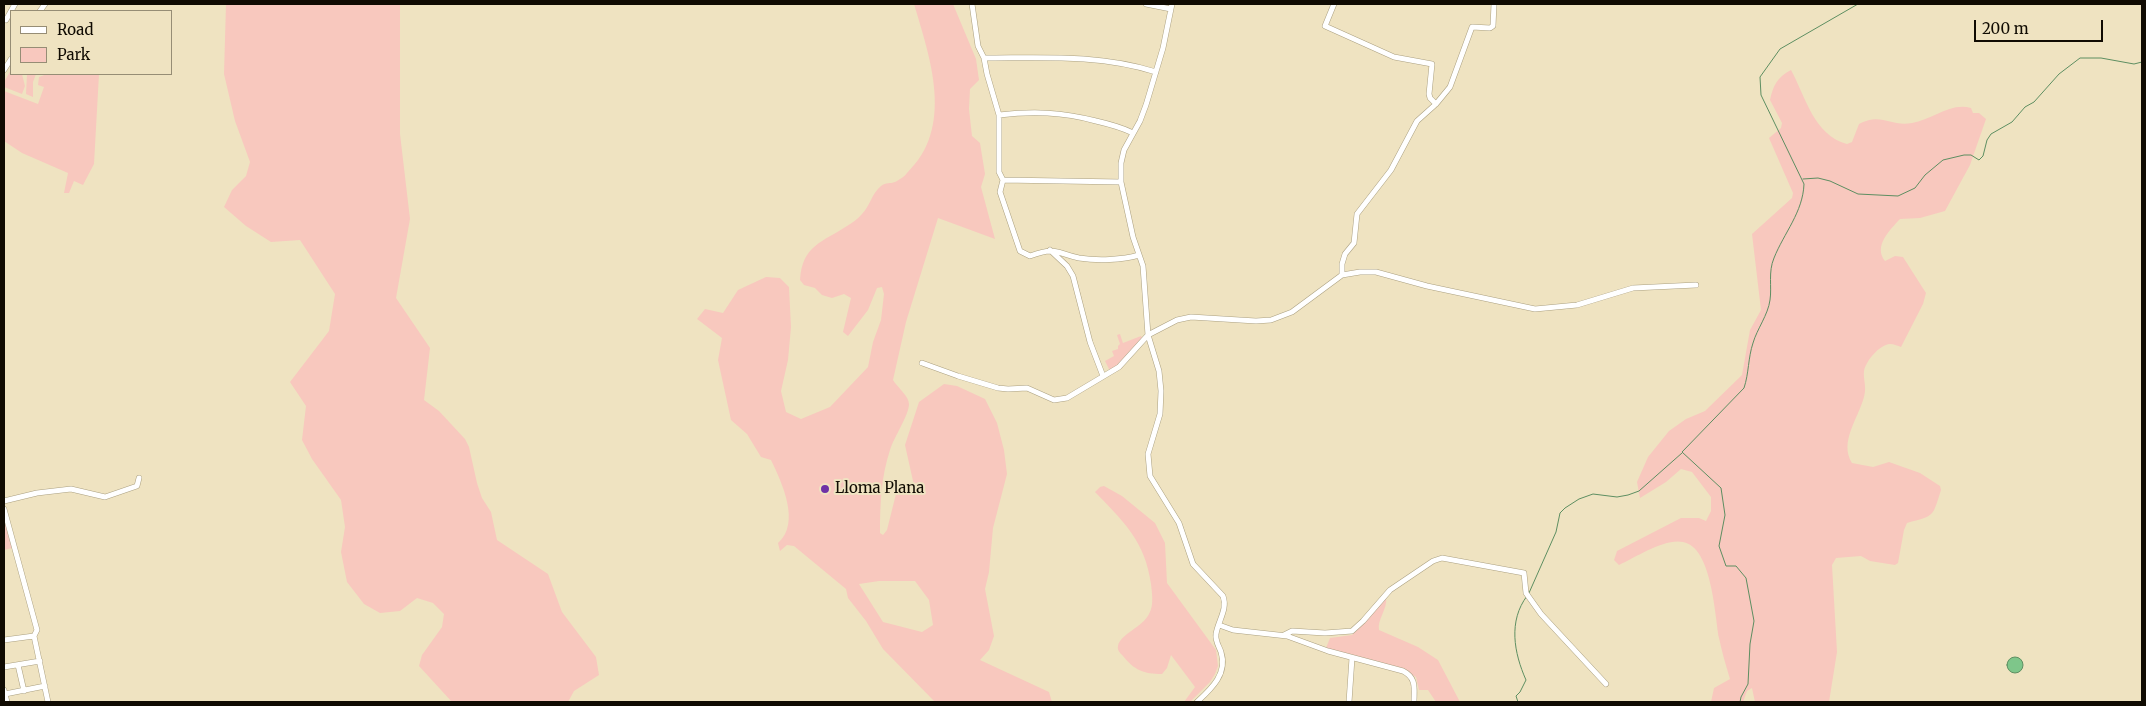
<!DOCTYPE html>
<html>
<head>
<meta charset="utf-8">
<style>
	body { margin:0 }
	#map { position:relative; width:2146px; height:706px; overflow:hidden; background:#efe3c1; font-family:Merriweather,serif }
	canvas { display:block }
	.frame { position:absolute; inset:0; border:5px solid #100b02; pointer-events:none }
	.legend { position:absolute; left:10px; top:10px; width:162px; height:65px; box-sizing:border-box; background:#efe3c1; border:1px solid #968d75; margin:0; padding:6px 9px; list-style:none; font-size:15px; color:#100b02 }
	.legend li { display:flex; align-items:center; gap:10px; height:25px }
	.legend b { width:25px; border:1px solid #968d75 }
	.scale { position:absolute; left:1974px; top:20px; width:129px; height:22px; box-sizing:border-box; border:2px solid #100b02; border-top:0; padding-left:6px; font-size:15px; line-height:18px; white-space:nowrap; color:#100b02; -webkit-text-stroke:4px #efe3c1; paint-order:stroke }
</style>
</head>
<body>
<div id="map">
<canvas width="2146" height="706"></canvas>
<div class="frame"></div>
<ul class="legend">
<li><b style="height:6px;background:#fff"></b>Road</li>
<li><b style="height:14px;background:#f8c8be"></b>Park</li>
</ul>
<div class="scale">200 m</div>
</div>
<script>
const g = document.querySelector('canvas').getContext('2d');
g.lineJoin = 'round';
function fillPath(path, color) { g.fillStyle = color; g.fill(path, 'evenodd'); }
function stroke(path, color, width, dash) { g.strokeStyle = color; g.lineWidth = width; g.lineCap = dash ? 'butt' : 'round'; g.setLineDash(dash || []); g.stroke(path); }
function drawText(font, color, halo, rows, align = 'center') {
  g.font = font + ' Merriweather,serif'; g.lineWidth = 4; g.setLineDash([]); g.textBaseline = 'middle'; g.strokeStyle = halo; g.fillStyle = color; for (const [text, x, y, turn = 0] of rows) {
    g.save(); g.translate(x, y); g.rotate((+turn || 0) * Math.PI / 180); g.textAlign = isNaN(turn) ? turn : align; if (halo) g.strokeText(text, 0, 0); g.fillText(text, 0, 0); g.restore();
  }
}
const green = new Path2D(`
	M226,4H400V134L410,219L396,298L430,348L424,400L439,411L465,439L469,447L477,483L482,498L491,512L497,540L548,574L562,612L596,657L599,675L574,691L568,702H452L419,666L422,655L442,627L444,614L433,603L417,598L400,611L380,613L364,604L347,582L341,552L345,527L341,500L312,459L302,440L306,406L290,382L329,331L335,294L300,240L271,242L246,226L224,207L232,190L246,176L250,162L235,121L224,74Z
	M914,4H953L976,59L979,80L970,89L969,109L972,136L980,143L985,174L981,187L995,239L938,218L906,322L893,380C897,387 909,396 909,404C909,415 894,437 890,450C881,477 880,505 880,533L883,535L887,530L896,494C903,487 907,488 915,490L905,445L919,402L944,384L957,386L985,399L997,423L1004,450L1007,474L993,528L989,572L985,589L994,636L989,650L980,660L1049,692L1052,702H935L883,649L866,621L848,598L846,589L794,546L787,545L780,551L778,543C801,523 782,483 771,460L761,457L747,434L731,420L718,360L722,338L697,319L705,309L723,313L738,290L766,277L780,278L789,287L791,327L788,360L781,391L786,412L801,419L830,407L868,367L873,342L881,320L884,294L882,287L877,288L868,310L848,336L843,332L851,298L844,294L832,298L822,295L815,288L804,285L800,280C802,245 823,242 847,226C852,223 858,219 862,214C870,206 872,193 881,186C886,182 890,184 895,182C899,180 905,176 907,173C955,127 930,58 914,4ZM879,581H915L929,600L933,625L922,632L883,622L859,584Z
	M11,70V74H22L25,86L22,94L4,87V82Z
	M1791,70C1806,98 1814,135 1847,144L1852,142L1859,124C1882,112 1890,127 1912,123C1932,120 1950,102 1971,108L1973,113H1979L1986,119L1970,165L1945,211L1920,218L1900,219C1890,230 1873,246 1885,261L1895,256L1903,257L1926,293L1923,304L1901,347C1898,346 1894,344 1890,344C1879,345 1866,361 1864,371C1863,380 1867,386 1864,397C1858,419 1839,442 1852,463L1873,467L1889,462L1920,473L1940,486L1941,490C1932,518 1935,515 1907,523L1904,530L1898,563L1895,565L1870,561L1861,556L1836,558L1832,565L1837,652L1829,702H1755L1752,688L1747,691L1743,702H1711L1714,688L1730,679C1726,666 1722,652 1719,638C1715,616 1712,547 1683,542C1665,538 1636,557 1619,565L1614,560L1617,551L1681,518H1699L1706,521L1711,511V497L1692,472L1681,469L1666,482L1640,498L1637,482L1648,457L1669,431L1686,419L1705,411L1742,375L1750,330L1761,310L1752,234L1792,198L1793,193L1769,138L1781,128L1782,123L1770,100C1773,86 1777,77 1791,70Z
	M27,74H36L33,82V97L26,94Z
	M47,74H99L94,164L83,185L74,181L69,193H64L68,173L22,153L4,141V91L38,104L44,87L38,85L39,77Z
	M1120,334L1123,343L1141,336L1142,338L1120,364L1110,371L1105,361L1114,356L1112,351L1118,349V346L1120,344L1117,335Z
	M1104,486L1122,496L1155,523L1165,543L1167,583L1216,650L1218,666L1215,674L1210,682L1190,702H1184L1195,687L1171,655L1167,668L1162,674C1144,674 1134,670 1123,656C1120,653 1117,650 1118,646C1120,634 1143,627 1149,614C1154,605 1152,594 1151,584C1145,541 1124,522 1095,492L1100,487Z
	M4,519L12,548L4,550Z
	M1386,597C1388,609 1377,619 1379,630L1418,647L1438,660L1460,702H1436L1428,690H1419L1416,677L1399,668L1326,648L1330,638L1352,635Z`);
const water = new Path2D(`
	M2007 665a8 8 0 1 1 16 0a8 8 0 1 1-16 0Z`);
const stream = new Path2D(`
	M1803,179L1818,178L1830,181L1858,194L1898,196L1915,188L1925,175L1943,160L1964,155H1971L1979,160L1983,156L1987,140L1991,134L2012,122L2025,107L2034,102L2059,74L2080,58H2101L2134,64L2142,62
	M1529,593L1556,532L1560,513L1565,508L1579,499L1593,494L1617,497L1628,495L1639,491L1682,453
	M1518,702L1516,696L1520,692L1526,680C1514,653 1508,621 1527,596
	M1740,702L1741,697L1748,684L1750,644L1754,621L1746,578L1736,566H1726L1719,546L1725,515L1721,488L1682,452L1744,388C1749,373 1748,358 1753,343C1757,329 1768,315 1770,300C1772,287 1768,272 1774,258C1784,233 1803,212 1804,184L1761,95L1760,77L1780,49L1858,4`);
const minor = new Path2D(`
	M972,4L978,46L984,58L987,74L999,115V172L1003,180L1000,192L1020,251L1030,256C1057,246 1055,253 1079,258C1098,261 1122,260 1139,255
	M1146,4L1171,9
	M1172,4L1163,48L1146,105L1140,121L1124,150L1121,163V182L1133,237L1143,266L1148,335L1159,371L1161,391L1160,414L1148,454L1150,476L1179,523L1193,564L1223,596C1228,609 1218,621 1216,634C1215,641 1219,646 1221,652C1228,674 1211,689 1197,702
	M1334,4L1325,26L1394,57L1432,64L1429,94L1430,98L1436,104
	M40,11L45,4
	M6,20L15,4
	M984,58C1043,58 1099,54 1156,72
	M4,70L11,59
	M999,115C1033,111 1062,112 1096,121C1109,124 1121,127 1133,133
	M1003,180L1121,182
	M1050,250L1067,266L1073,276L1090,342L1103,376
	M1342,275V264L1345,254L1354,243L1357,214L1391,170L1417,121L1436,104L1450,87L1472,27L1490,28L1493,26L1494,4
	M922,363L958,376L998,388L1008,389L1027,388L1054,400L1067,398L1119,367L1148,335L1177,320L1191,317L1256,321L1271,320L1292,312L1342,275L1360,272H1376L1427,286L1535,309L1577,305L1633,288L1696,285
	M4,501L37,493L71,489L105,497L137,486L139,478
	M4,509L37,630L34,636
	M1219,625L1233,630L1287,636L1328,651L1403,671C1417,678 1414,689 1414,702
	M1284,635L1292,631L1325,633L1352,631L1363,621L1390,590L1433,561L1442,558L1524,573L1526,593L1541,614L1606,684
	M34,636L48,702
	M4,640L34,636
	M18,665L24,691
	M4,667L40,661
	M4,690L7,702
	M5,694L45,686
	M1349,702L1352,658`);
const markers = [
	[825,489,5,"#6f31a6"]
];
const poiNames = [
	["Lloma Plana",835,489]
];
fillPath(green, '#f8c8be');
fillPath(water, '#7ec68a');
stroke(water, '#5d8e61', 1);
stroke(stream, '#5d8e61', 1);
stroke(minor, '#aba080', 6);
stroke(minor, '#fff', 5);
for (const [x, y, r, color] of markers) { const dot = new Path2D(); dot.arc(x, y, r, 0, 2 * Math.PI); g.fillStyle = color; g.fill(dot); stroke(dot, '#efe3c1', 2); }
drawText('15px', '#100b02', '#efe3c1', poiNames, 'left');
</script>
</body>
</html>
